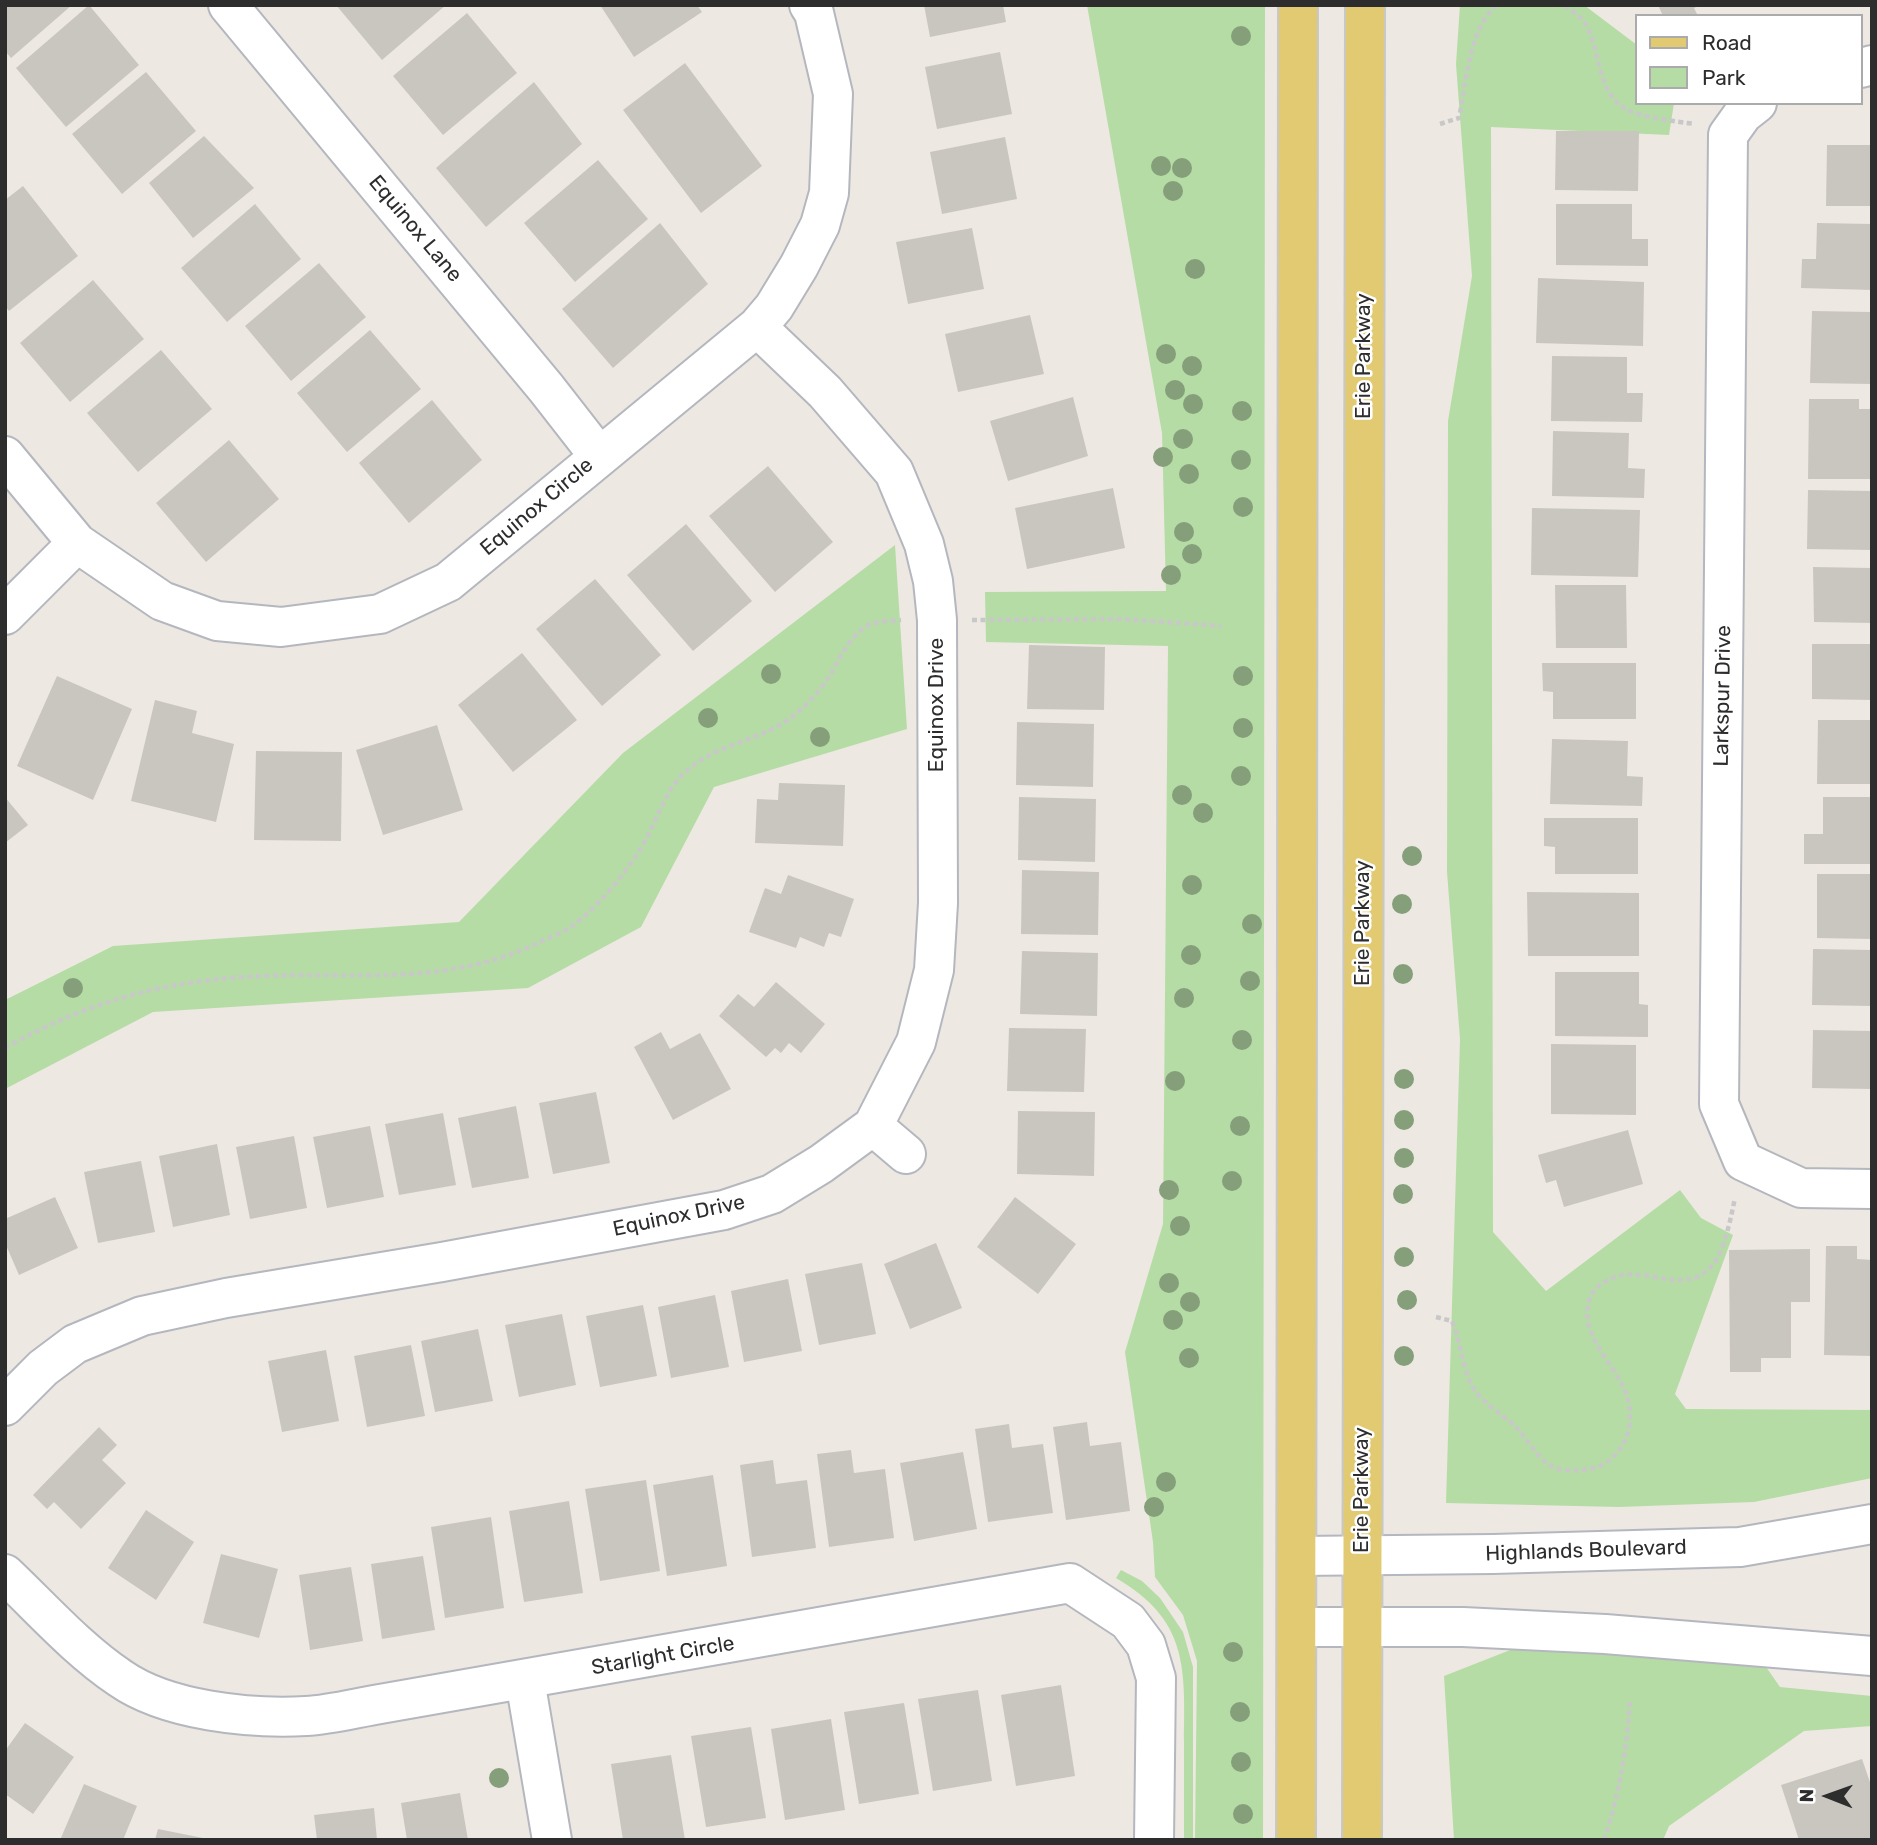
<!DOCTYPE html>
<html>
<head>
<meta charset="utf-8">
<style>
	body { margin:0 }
	#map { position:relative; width:1877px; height:1845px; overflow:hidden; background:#ede8e2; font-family:Rubik,sans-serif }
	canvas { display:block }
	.frame { position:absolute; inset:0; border:7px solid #2d2d2d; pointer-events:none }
	.legend { position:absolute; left:1635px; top:14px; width:228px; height:91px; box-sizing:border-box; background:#fff; border:2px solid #ababab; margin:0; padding:9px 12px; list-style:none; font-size:21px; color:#2d2d2d }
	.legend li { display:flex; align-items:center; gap:14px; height:35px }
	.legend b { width:35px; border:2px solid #ababab }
	.north { position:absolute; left:1793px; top:1761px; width:70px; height:70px; -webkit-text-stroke:5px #fff; paint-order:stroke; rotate:271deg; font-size:19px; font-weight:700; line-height:28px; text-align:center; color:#2d2d2d }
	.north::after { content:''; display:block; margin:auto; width:24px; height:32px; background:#2d2d2d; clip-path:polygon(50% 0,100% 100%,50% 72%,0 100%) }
</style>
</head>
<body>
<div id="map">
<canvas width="1877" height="1845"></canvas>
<div class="frame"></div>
<ul class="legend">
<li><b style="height:9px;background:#e2ca72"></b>Road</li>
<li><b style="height:19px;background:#b6dca5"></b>Park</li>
</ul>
<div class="north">N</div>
</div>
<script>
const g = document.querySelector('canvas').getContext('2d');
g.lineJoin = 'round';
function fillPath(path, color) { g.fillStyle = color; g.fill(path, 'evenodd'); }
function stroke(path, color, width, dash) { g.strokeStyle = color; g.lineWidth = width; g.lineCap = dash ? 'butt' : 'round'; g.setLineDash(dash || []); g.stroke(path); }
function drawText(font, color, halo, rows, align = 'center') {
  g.font = font + ' Rubik,sans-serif'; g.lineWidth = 5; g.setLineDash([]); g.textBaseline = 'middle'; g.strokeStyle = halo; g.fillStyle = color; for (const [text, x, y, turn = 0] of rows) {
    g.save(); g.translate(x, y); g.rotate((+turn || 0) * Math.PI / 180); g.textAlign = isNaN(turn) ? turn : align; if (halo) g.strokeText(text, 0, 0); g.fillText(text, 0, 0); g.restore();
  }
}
const green = new Path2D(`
	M1087,5H1265L1263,1840H1195L1197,1661L1183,1615L1155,1577L1153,1542L1125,1352L1163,1224L1168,646L986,642L985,592L1166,591L1162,433Z
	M1460,5H1584L1637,45V103H1674L1669,135L1491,127L1493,1232L1546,1291L1680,1190L1701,1218L1733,1235L1675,1394L1686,1409L1872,1410V1478L1754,1502L1619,1507L1446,1503L1460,1039L1447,872L1448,421L1472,276L1456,64Z
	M895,545L907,729L714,787L641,927L528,988L153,1012L5,1089V1000L113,946L459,922L623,753Z
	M1121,1570L1142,1581L1160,1598L1183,1632L1193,1667V1840H1184C1184,1807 1184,1774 1184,1742C1185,1667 1188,1620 1116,1578Z
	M1523,1645L1764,1664L1780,1687L1872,1696V1726L1804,1731L1669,1826L1663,1840H1454L1444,1676Z`);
const building = new Path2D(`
	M5,5H72L11,58L5,51Z
	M89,5L139,65L66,127L16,68Z
	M336,5H446L382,60Z
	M600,5H697L702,12L634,57Z
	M924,5H1003L1006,22L930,37Z
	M1658,5H1701L1694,8L1698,16H1663Z
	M467,13L517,73L443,135L393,76Z
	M1000,52L1012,114L937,129L925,67Z
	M685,63L762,166L701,213L623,110Z
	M146,72L196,131L122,194L72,134Z
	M534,82L582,144L486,227L436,168Z
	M1556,131H1639L1638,191L1555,190Z
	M204,136L254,188L193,238L149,183Z
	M1005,137L1017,199L942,214L930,152Z
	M1827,145H1872V206H1826Z
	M598,160L648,219L575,282L524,223Z
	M23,186L78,256L9,311L5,306V200Z
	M255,204L301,259L227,322L181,268Z
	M1556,204H1632V239H1648V266L1556,265Z
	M660,223L708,284L613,368L562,309Z
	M1817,223L1872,224V290L1801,288L1802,259H1816Z
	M972,228L984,289L908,304L896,242Z
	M319,263L366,317L291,381L245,326Z
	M1538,278L1644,282L1643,346L1536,343Z
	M93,280L144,339L70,402L20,343Z
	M1812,311L1872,312V384L1810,383Z
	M1030,315L1044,374L958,392L945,334Z
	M370,330L421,389L347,452L297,393Z
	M161,350L212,409L138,472L87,413Z
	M1552,356L1627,357V393H1643L1642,422L1551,421Z
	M1073,397L1088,456L1008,481L990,421Z
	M1809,399H1859V409H1872V479H1808Z
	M432,400L482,460L409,523L359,463Z
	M1553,431L1629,433L1628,468L1645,469L1644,498L1552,496Z
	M229,440L279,499L206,562L156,503Z
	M768,466L833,542L775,592L709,516Z
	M1113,488L1125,548L1027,569L1015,508Z
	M1808,490L1872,491V550L1807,549Z
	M1532,508L1640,510L1638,577L1531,575Z
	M686,524L752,601L693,651L627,575Z
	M1813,567L1872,568V623L1814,622Z
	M595,579L661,655L602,706L536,629Z
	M1555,585H1626L1627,648H1556Z
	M1812,644H1872V700L1812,699Z
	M1029,645L1105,647L1104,710L1027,709Z
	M522,653L577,720L513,772L458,705Z
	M1542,663H1636V719H1553V692L1543,691Z
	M57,676L132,709L93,800L17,766Z
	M155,700L197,711L192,733L234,744L216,822L131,801Z
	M1818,720H1872V784H1817Z
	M1017,722L1094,724L1093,787L1016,785Z
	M437,725L463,810L383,835L356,750Z
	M1552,739L1628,741L1627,776L1643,777L1642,806L1550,804Z
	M256,751L342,752L341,841L254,840Z
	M779,783L845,785L843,846L755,843L757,799L778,800Z
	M5,797L28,825L5,843Z
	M1019,797L1096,799L1095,862L1018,860Z
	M1823,797H1872V864H1804V834H1823Z
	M1544,818H1638V874H1555V847L1544,846Z
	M1022,870L1099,872L1098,935L1021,934Z
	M1817,874H1872V939L1817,938Z
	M788,875L854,899L841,937L829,933L824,947L800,937L796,948L749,932L765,888L781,894Z
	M1527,892L1639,893V956H1528Z
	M1813,949L1872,950V1006L1812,1005Z
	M1022,951L1098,953L1097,1016L1020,1014Z
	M1555,972H1639V1004L1648,1005V1037L1555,1036Z
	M776,982L825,1024L801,1053L789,1043L781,1053L775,1048L766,1057L719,1016L738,994L754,1007Z
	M1009,1028L1086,1029L1084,1092L1007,1091Z
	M1813,1030L1872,1031V1089L1812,1088Z
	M661,1032L670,1049L700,1033L731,1089L673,1120L634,1047Z
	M1551,1044L1636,1045V1115L1551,1114Z
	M596,1092L610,1163L553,1174L539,1103Z
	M516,1106L529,1178L472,1188L458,1118Z
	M1018,1111L1095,1112L1094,1176L1017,1174Z
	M443,1113L456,1185L399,1195L385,1124Z
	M370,1126L384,1197L327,1208L313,1137Z
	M1628,1130L1643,1184L1564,1207L1556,1180L1546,1183L1538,1155Z
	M294,1136L307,1208L250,1219L236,1147Z
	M217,1144L230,1215L173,1227L159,1156Z
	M141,1161L155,1232L98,1243L84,1172Z
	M55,1197L78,1248L19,1275L5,1243V1219Z
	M1015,1197L1076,1244L1038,1294L977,1247Z
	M936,1243L962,1308L910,1329L884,1264Z
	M1826,1246H1857V1259L1872,1260V1356L1824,1355Z
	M1810,1249V1302H1791V1358H1761V1372H1730L1729,1250Z
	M862,1263L876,1334L819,1345L805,1274Z
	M788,1279L802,1351L744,1362L731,1291Z
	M715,1295L729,1367L671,1378L658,1307Z
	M643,1305L657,1376L600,1387L586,1316Z
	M562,1314L576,1385L519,1397L505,1325Z
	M478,1329L493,1401L435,1412L421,1341Z
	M411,1345L425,1416L367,1427L354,1356Z
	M326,1350L339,1421L282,1432L268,1361Z
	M1087,1422L1090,1446L1121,1442L1130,1511L1066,1520L1053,1427Z
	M1009,1424L1012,1448L1043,1444L1053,1513L988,1522L975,1429Z
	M99,1427L117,1445L102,1460L126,1483L81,1529L54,1502L47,1509L33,1495Z
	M851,1450L854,1473L885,1469L894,1538L829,1547L817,1454Z
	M963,1452L977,1529L914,1541L900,1463Z
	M773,1460L776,1484L807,1480L816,1548L752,1557L740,1465Z
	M713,1475L727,1566L667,1576L653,1485Z
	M646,1480L660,1571L600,1581L585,1489Z
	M569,1501L583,1593L524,1602L509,1511Z
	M146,1510L194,1542L156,1600L108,1568Z
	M491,1517L504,1608L445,1618L431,1527Z
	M221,1554L278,1569L259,1638L203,1623Z
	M423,1556L435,1630L382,1639L371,1564Z
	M351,1567L363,1641L310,1650L299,1575Z
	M1061,1685L1075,1776L1016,1786L1001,1695Z
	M978,1690L992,1781L933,1791L918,1699Z
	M904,1703L919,1794L859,1804L844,1712Z
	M831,1719L845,1810L785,1820L771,1729Z
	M25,1723L74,1757L33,1814L5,1794V1751Z
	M751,1727L766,1818L706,1827L691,1736Z
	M671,1755L685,1840H623L611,1764Z
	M1862,1759L1872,1788V1840H1799L1781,1785Z
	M84,1784L137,1806L123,1840H60Z
	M460,1793L468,1840H407L401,1803Z
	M374,1808L377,1840H317L314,1815Z
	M158,1829L208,1839V1840H155Z`);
const path = new Path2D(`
	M1565,5C1571,11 1581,16 1585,23C1601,50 1596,92 1626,109C1638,117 1679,122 1695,124
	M1440,124L1459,118C1466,85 1469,27 1497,5
	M972,620L1122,619L1221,626
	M5,1048C81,1005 155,983 242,977C347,970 445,990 544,940C553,936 564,932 572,926C595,910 625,874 639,851C656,825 662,795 684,773C714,744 761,741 792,717C802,709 814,697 822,687C837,667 844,642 865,627C873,621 891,621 901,620
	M1436,1317L1452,1321C1460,1341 1462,1363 1470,1382C1479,1402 1500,1412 1515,1426C1526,1437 1540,1463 1555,1468C1567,1472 1590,1471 1602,1465C1627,1451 1635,1424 1627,1397C1619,1367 1574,1333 1591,1296C1593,1290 1600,1284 1606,1281C1642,1259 1685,1302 1714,1263C1725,1248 1731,1217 1735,1198
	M1604,1840C1620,1792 1626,1752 1630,1702`);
const minor = new Path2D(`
	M228,5L546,388L599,456
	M1861,68L1872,65
	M1757,103L1743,114L1728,135L1719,1104L1743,1161L1801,1188L1872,1189
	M5,456L77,543L162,601L217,621L281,627L380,614L448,582L757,327L774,307L799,266L820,225L829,193L833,94L814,13L809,5
	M5,615L77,543
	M873,1126L906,1154
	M5,1406L43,1368L75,1344L142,1316L226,1298L442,1262L724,1210L772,1194L821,1164L873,1126L916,1042L934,970L938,903L937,620L933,581L924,544L894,472L825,392L757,327
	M1298,1556L1493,1554L1740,1547L1872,1524
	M5,1574C42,1609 77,1649 120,1678C167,1711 250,1719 306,1716C330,1715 356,1708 380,1704L1070,1583L1128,1621L1146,1645L1156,1678L1154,1840
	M1297,1627H1463L1605,1634L1872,1656
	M525,1680L552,1840`);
const major = new Path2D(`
	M1296,1840L1298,5
	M1362,1840L1365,5`);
const trees = [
	[1241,36],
	[1161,166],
	[1182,168],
	[1173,191],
	[1195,269],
	[1166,354],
	[1192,366],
	[1175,390],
	[1193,404],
	[1242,411],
	[1183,439],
	[1163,457],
	[1241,460],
	[1189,474],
	[1243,507],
	[1184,532],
	[1192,554],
	[1171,575],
	[771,674],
	[1243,676],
	[708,718],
	[1243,728],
	[820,737],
	[1241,776],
	[1182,795],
	[1203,813],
	[1412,856],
	[1192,885],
	[1402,904],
	[1252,924],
	[1191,955],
	[1403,974],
	[1250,981],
	[73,988],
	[1184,998],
	[1242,1040],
	[1404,1079],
	[1175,1081],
	[1404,1120],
	[1240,1126],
	[1404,1158],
	[1232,1181],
	[1169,1190],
	[1403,1194],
	[1180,1226],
	[1404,1257],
	[1169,1283],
	[1407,1300],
	[1190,1302],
	[1173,1320],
	[1404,1356],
	[1189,1358],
	[1166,1482],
	[1154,1507],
	[1233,1652],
	[1240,1712],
	[1241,1762],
	[499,1778],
	[1243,1814]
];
const streetNames = [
	["Equinox Lane",415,229,50],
	["Erie Parkway",1364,356,-90],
	["Equinox Circle",537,507,-40],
	["Larkspur Drive",1723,696,-89],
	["Equinox Drive",937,705,-90],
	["Erie Parkway",1363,923,-90],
	["Equinox Drive",679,1216,-12],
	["Erie Parkway",1362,1490,-90],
	["Highlands Boulevard",1586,1551,-2],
	["Starlight Circle",663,1656,-10]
];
fillPath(green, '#b6dca5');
fillPath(building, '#c9c6c0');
stroke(minor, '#b5b7bf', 42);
stroke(major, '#c8c8c8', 42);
stroke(path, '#c8c8c8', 4.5, [5, 3.5]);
stroke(minor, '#fff', 38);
stroke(major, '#e2ca72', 38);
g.fillStyle = '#859f7a';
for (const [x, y] of trees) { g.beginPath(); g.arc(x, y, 10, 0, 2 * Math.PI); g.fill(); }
drawText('21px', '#2d2d2d', '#fff', streetNames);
</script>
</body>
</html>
